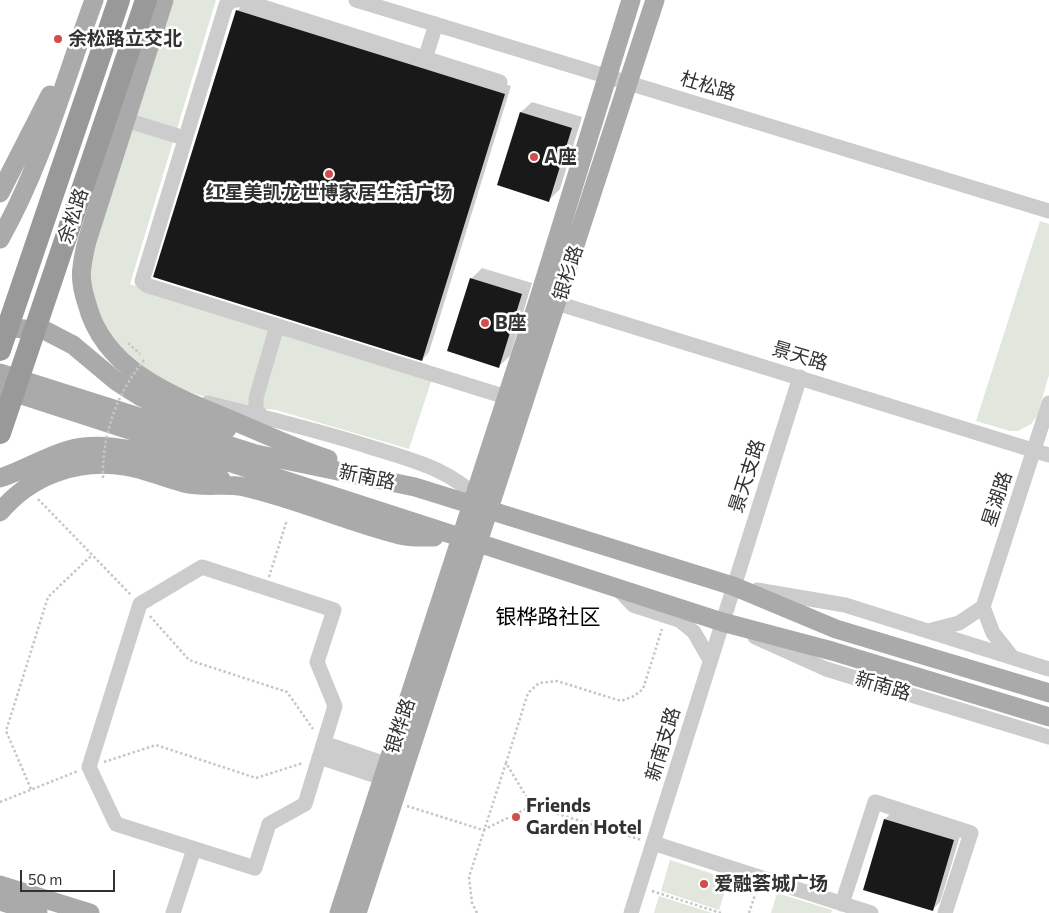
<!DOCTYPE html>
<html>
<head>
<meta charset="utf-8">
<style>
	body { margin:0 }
	#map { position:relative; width:1049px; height:913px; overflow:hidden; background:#fff; font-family:Commissioner,sans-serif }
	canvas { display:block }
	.scale { position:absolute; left:20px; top:870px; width:95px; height:22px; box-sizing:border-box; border:2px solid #323232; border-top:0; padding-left:6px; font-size:15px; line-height:18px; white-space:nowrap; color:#323232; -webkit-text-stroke:4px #fff; paint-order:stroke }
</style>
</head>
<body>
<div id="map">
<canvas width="1049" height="913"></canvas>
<div class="scale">50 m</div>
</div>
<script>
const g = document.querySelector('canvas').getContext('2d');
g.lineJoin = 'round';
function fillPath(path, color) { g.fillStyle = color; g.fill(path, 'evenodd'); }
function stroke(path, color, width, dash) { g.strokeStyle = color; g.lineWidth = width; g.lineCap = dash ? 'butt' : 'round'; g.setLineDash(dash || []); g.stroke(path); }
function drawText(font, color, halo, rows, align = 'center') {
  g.font = font + ' Commissioner,"Noto Sans SC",sans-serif'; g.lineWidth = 5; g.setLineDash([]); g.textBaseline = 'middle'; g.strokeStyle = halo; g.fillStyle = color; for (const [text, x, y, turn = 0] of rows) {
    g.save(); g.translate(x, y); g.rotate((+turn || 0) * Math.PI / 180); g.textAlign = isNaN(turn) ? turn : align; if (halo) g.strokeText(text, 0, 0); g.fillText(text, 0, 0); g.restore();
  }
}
const green = new Path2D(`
	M174,0H216L130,284L432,379L409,449L276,410L232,405L177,388L148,374L108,334L89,289L91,243Z
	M1040,221L1049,224V375L1037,416L1031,424L1018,431H1010L976,421Z
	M670,860L729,879L719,910L661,891Z
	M777,893L832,910L831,913H771Z
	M659,896L712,913H654Z`);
const shadow = new Path2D(`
	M244,4L511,86L429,352L422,360L237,11Z
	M532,102L582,117L560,189L549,200L521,112Z
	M482,268L532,283L510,356L499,366L471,279Z
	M892,812L961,833L940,902L933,909L885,819Z`);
const building = new Path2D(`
	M236,10L505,94L422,361L153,277Z
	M520,112L572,128L549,202L497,185Z
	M470,278L522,294L499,368L447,351Z
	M884,819L954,840L933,911L863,890Z`);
const path = new Path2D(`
	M128,343L140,354
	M38,499L131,595
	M269,577L287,520
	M150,616L189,660L287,692L313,729
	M104,762L156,745L256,778L303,763
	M31,789L6,731L48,597L92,555
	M0,802L78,771
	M407,806L483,830L532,806L642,840
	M532,806L506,763L528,693L539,683L557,681L621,701L634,696L643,689L662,629
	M652,891L721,913
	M477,913L472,903L469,877L506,763
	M749,913L757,889`);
const minor = new Path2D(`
	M356,0L1049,211
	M425,59L436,24
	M500,82L241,0H234L226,5L142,281L146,285L506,397
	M126,120L184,138
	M547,300L1049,455
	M208,403C262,417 317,430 370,447C411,460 452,469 481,502
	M266,421L256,409V398L277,326
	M202,567L334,610L317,662L335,706L305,804L269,824L255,868L116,824L89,767L140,604Z
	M619,590L633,605L679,620L694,632L710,660
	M757,590L845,605L1049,669
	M983,607L1049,403
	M983,607L993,633L1012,657
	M928,631L959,623L983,607
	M755,637L826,669L1049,737
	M324,743L398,768
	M319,757L394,782
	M653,843L871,913
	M842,904L875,802L971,833L945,913
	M173,913L194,849
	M631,913L800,377`);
const major = new Path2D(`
	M164,0L87,241C85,249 83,258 82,267C80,279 83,292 87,304C104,370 172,396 229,419C262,433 294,448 328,459
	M0,193L50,95
	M0,239C42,165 65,79 94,0
	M0,335L13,328L46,331L73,345L116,381L141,397L169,410L227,429
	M0,373L256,454L415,487L733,586L836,629L1049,693
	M0,388L722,622L832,651L1049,717
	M0,478C23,471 44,457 68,450C118,436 174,464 221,479
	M0,512C31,475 77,459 125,466C145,469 164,478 184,483C203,488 225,483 244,487C297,499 348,522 400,535C411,538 423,537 434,537
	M0,885L90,913
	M0,901L38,913
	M339,913L539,298L631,0
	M357,913L655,0`);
const pathBridge = new Path2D(`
	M103,478C102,433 117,393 145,359`);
const highwayBridge = new Path2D(`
	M0,350L119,0
	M0,433L146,0`);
const markers = [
	[58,39,5,"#d04f4c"],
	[534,157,5,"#d04f4c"],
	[329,174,5,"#d04f4c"],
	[485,323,5,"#d04f4c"],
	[516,817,5,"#d04f4c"],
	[704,884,5,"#d04f4c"]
];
const poiNames = [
	["余松路立交北",68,39],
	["A座",544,157],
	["红星美凯龙世博家居生活广场",329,193,"center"],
	["B座",495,323],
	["Friends",526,806],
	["Garden Hotel",526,828],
	["爱融荟城广场",714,884]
];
const streetNames = [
	["杜松路",708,86,17],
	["余松路",73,216,-71],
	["银杉路",568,273,-72],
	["景天路",800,356,17],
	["景天支路",747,476,-72],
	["新南路",367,477,12],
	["星湖路",997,499,-72],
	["新南路",883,686,17],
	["银桦路",400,726,-72],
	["新南支路",663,744,-73]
];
const quarterNames = [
	["银桦路社区",548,617]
];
fillPath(green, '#e1e7dc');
fillPath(shadow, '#0003');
fillPath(building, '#191919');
stroke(path, '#c6c6c6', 2.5, [2.5, 2.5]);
stroke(minor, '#ccc', 15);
stroke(major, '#aaa', 19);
stroke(pathBridge, '#c6c6c6', 2.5, [2.5, 2.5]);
stroke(highwayBridge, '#999', 22);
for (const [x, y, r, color] of markers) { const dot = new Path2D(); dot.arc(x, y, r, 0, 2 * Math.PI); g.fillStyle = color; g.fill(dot); stroke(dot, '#fff', 2); }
drawText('bold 19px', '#323232', '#fff', poiNames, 'left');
drawText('19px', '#323232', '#fff', streetNames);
drawText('21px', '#000', '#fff', quarterNames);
</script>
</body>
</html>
